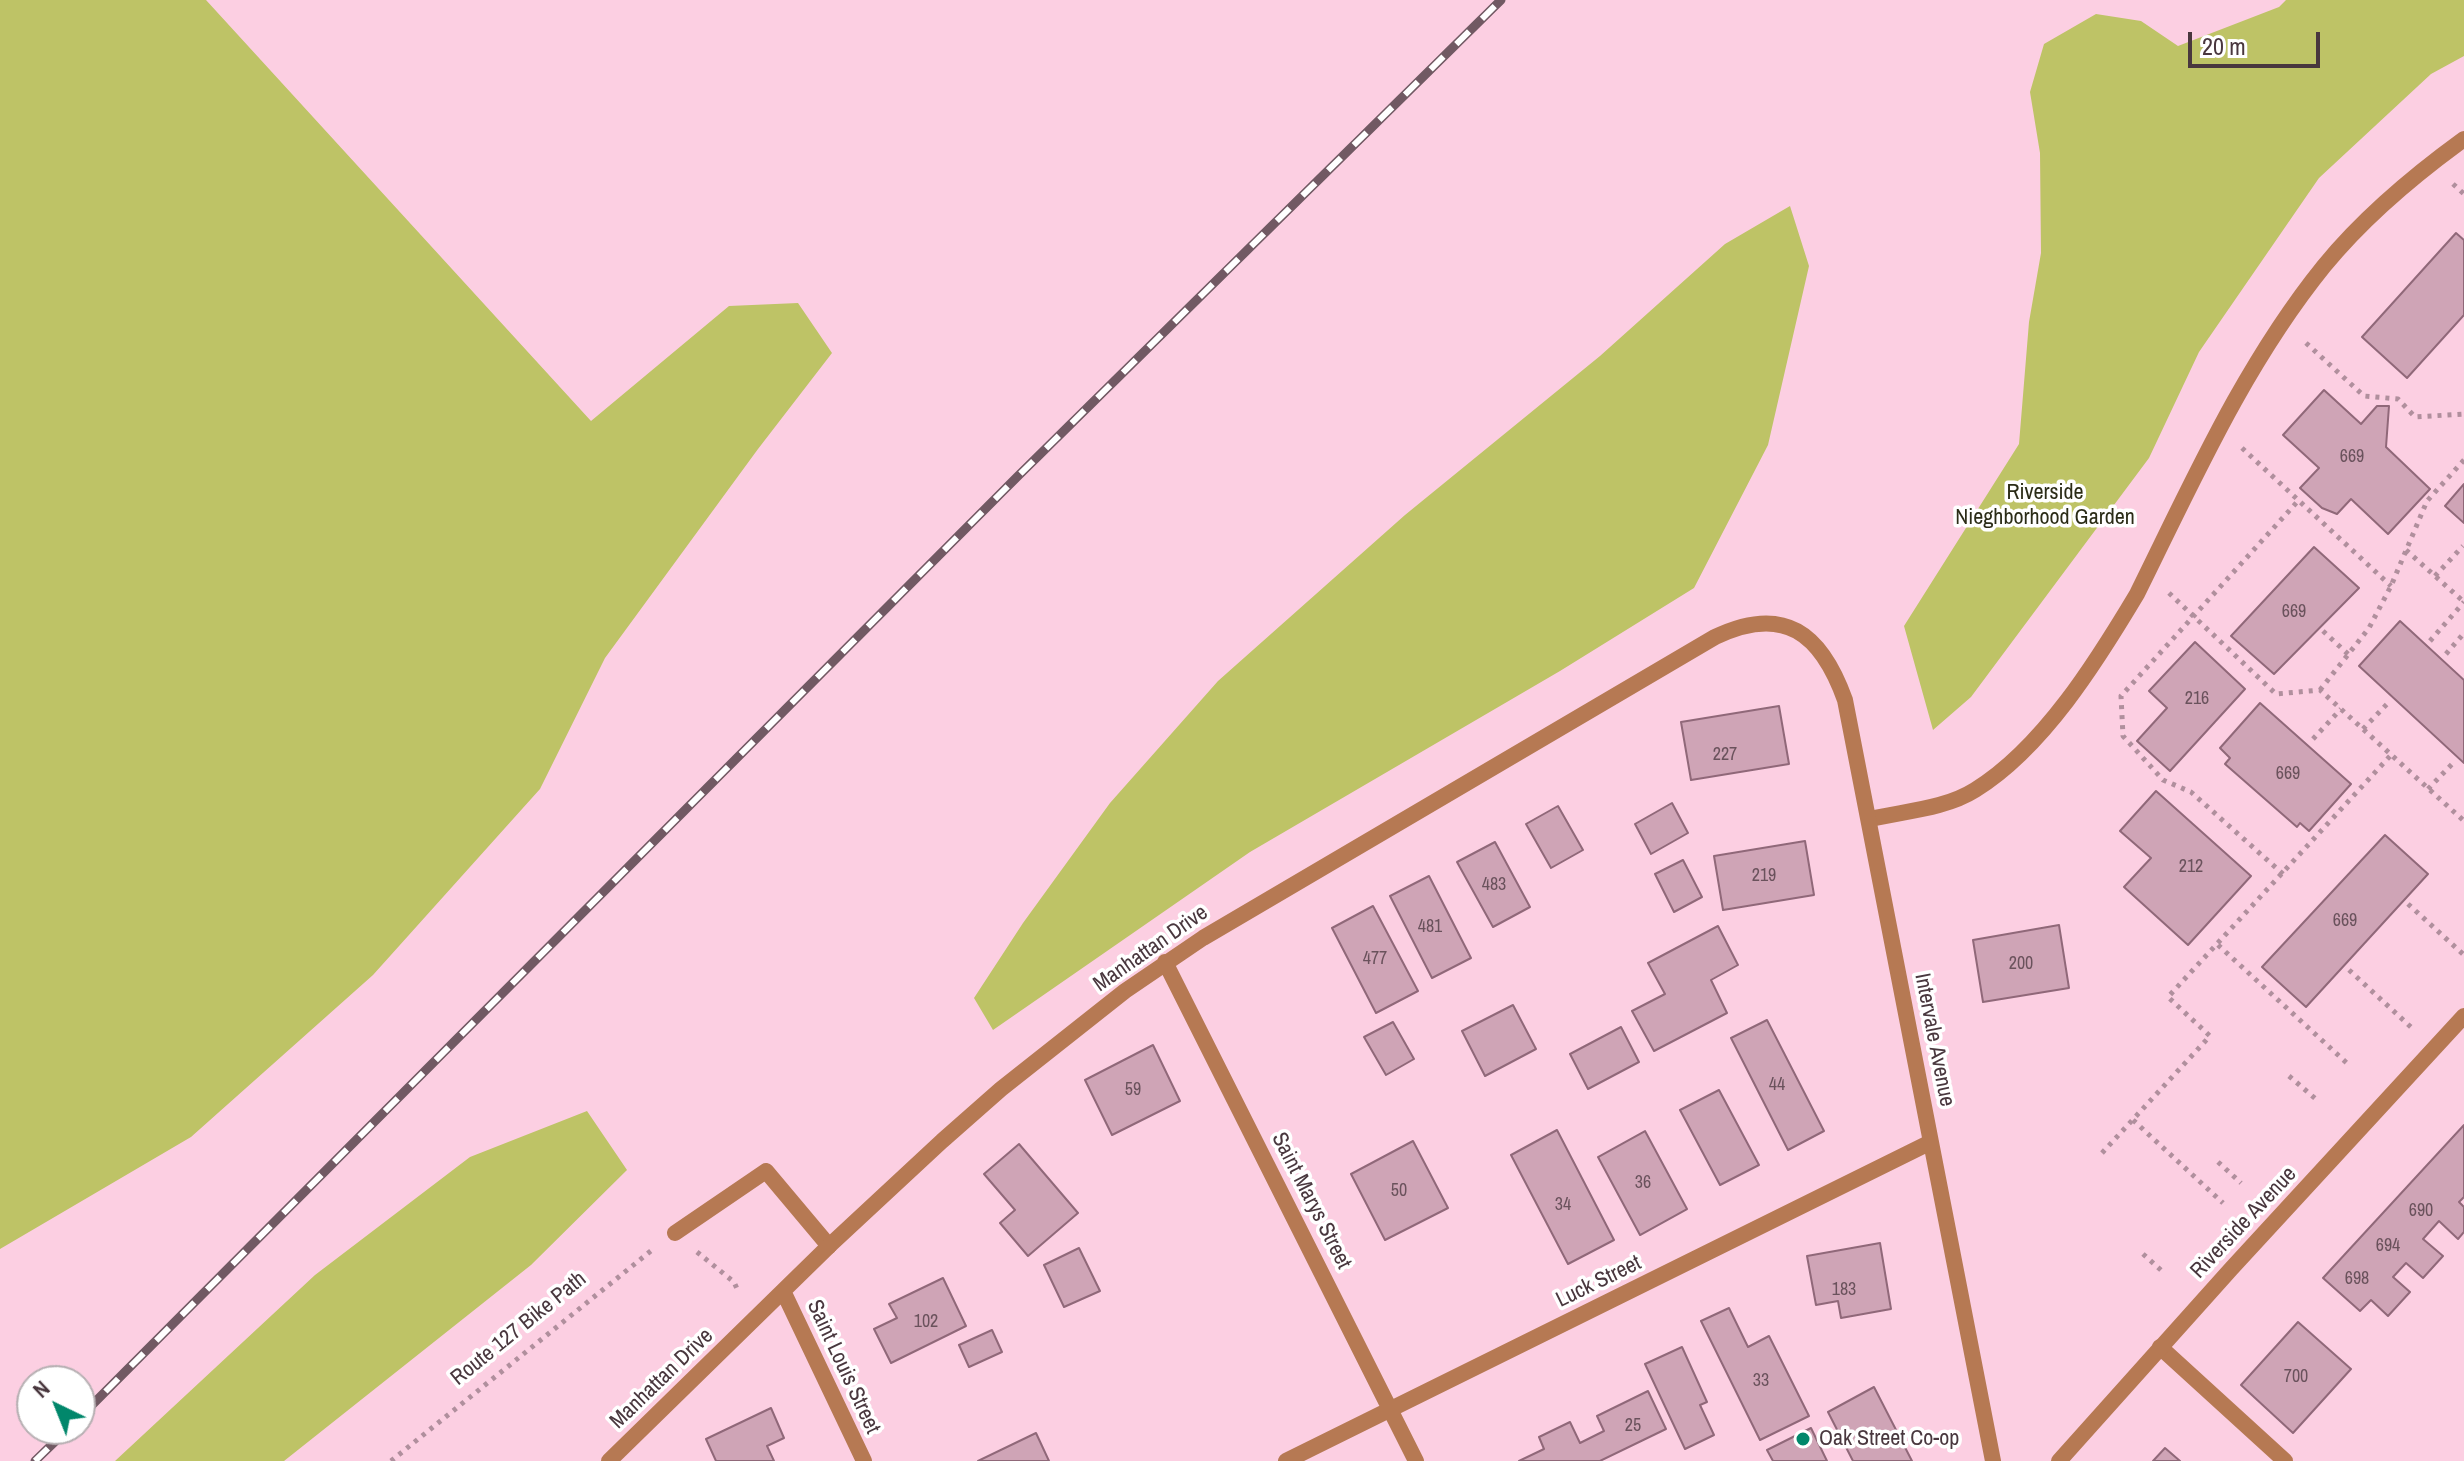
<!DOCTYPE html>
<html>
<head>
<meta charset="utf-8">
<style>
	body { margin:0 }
	#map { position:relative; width:2464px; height:1461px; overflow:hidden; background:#fccfe2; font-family:"Archivo Narrow",sans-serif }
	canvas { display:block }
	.north { position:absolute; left:16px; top:1365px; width:80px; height:80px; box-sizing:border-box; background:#fff; border:2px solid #b6afb2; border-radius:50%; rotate:317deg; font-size:22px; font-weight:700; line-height:32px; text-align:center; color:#49373e }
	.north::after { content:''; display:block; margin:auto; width:28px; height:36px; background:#01876b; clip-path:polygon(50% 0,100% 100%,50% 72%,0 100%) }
	.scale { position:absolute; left:2188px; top:32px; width:132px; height:36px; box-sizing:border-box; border:4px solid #49373e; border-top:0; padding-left:10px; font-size:24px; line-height:28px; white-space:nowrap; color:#49373e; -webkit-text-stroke:6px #fff; paint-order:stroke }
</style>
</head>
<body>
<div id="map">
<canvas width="2464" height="1461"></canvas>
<div class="north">N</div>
<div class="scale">20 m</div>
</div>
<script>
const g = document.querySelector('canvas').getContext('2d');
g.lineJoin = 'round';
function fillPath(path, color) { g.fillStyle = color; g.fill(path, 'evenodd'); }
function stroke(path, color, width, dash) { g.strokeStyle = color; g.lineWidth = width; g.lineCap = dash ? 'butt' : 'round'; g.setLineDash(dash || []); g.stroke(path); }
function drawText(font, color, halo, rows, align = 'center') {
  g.font = font + ' "Archivo Narrow",sans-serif'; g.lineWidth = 7; g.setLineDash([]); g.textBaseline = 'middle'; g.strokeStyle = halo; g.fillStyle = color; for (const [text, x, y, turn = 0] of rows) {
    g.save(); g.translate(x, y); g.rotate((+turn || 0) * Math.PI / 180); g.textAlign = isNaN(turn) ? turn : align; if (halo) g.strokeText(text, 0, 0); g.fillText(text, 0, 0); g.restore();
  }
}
const green = new Path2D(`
	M0,0H206L591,421L729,306L798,303L832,353L758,449L605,658L540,789L373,975L191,1137L0,1249Z
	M2286,0H2464V56L2431,74L2319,178L2199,352L2149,458L1971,697L1933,730L1904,626L2019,444L2029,322L2041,253L2040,153L2030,92L2044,44L2096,14L2141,21L2178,46L2279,7Z
	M1790,206L1809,266L1768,445L1694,588L1560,671L1250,852L993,1030L974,998L1023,923L1110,803L1218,681L1405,515L1600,356L1725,244Z
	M587,1111L627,1170L531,1265L284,1461H115L315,1275L470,1157Z`);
const building = new Path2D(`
	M2456,233L2464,240V315L2407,378L2362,337Z
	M2324,390L2361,424L2377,406H2389L2386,447L2430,489L2388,534L2351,499L2337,514L2322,508L2300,488L2319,468L2283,435Z
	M2464,484V523L2445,506Z
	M2314,547L2359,588L2274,674L2231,636Z
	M2400,621L2464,680V763L2359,666Z
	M2195,642L2245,689L2170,771L2137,741L2167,708L2149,691Z
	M2260,703L2351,784L2309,831L2300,823L2297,827L2225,764L2230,758L2220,748Z
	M1779,706L1789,764L1691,780L1681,722Z
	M2156,791L2251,876L2188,945L2124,887L2151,858L2120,831Z
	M1672,803L1688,833L1651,854L1635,824Z
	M1558,806L1583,850L1551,868L1526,824Z
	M2385,835L2428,874L2306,1007L2262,967Z
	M1805,841L1814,895L1723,910L1714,856Z
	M1495,842L1530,907L1493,927L1457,862Z
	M1683,860L1702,897L1674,912L1655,874Z
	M1429,876L1471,958L1432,978L1390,896Z
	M1373,906L1418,991L1376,1013L1332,928Z
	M2059,925L2069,988L1983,1002L1973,940Z
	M1718,926L1738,965L1711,980L1727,1013L1654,1051L1632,1011L1665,994L1648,963Z
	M1513,1005L1536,1049L1485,1076L1462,1031Z
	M1767,1020L1824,1131L1788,1150L1731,1038Z
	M1393,1022L1414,1059L1386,1075L1364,1037Z
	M1621,1027L1639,1062L1588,1089L1570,1054Z
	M1153,1045L1180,1101L1112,1135L1085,1080Z
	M1719,1090L1759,1165L1720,1185L1680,1110Z
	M2464,1125V1197L2459,1202L2464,1207V1232L2458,1239L2439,1221L2423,1239L2443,1256L2423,1278L2406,1263L2393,1277L2410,1292L2388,1316L2371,1300L2360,1311L2323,1278Z
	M1557,1130L1614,1240L1568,1264L1511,1155Z
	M1645,1131L1687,1209L1640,1235L1598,1157Z
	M1413,1141L1448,1208L1385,1240L1351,1174Z
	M1019,1144L1078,1213L1028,1256L1000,1223L1015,1210L984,1174Z
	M1880,1243L1891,1309L1841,1318L1838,1301L1816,1305L1807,1256Z
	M1079,1248L1100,1291L1064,1307L1044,1265Z
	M943,1278L966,1326L891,1363L874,1329L897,1318L889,1304Z
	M1729,1308L1748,1347L1769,1336L1809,1416L1760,1440L1701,1321Z
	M2298,1322L2351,1369L2293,1433L2241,1385Z
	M992,1330L1002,1352L969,1367L959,1345Z
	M1682,1347L1707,1402L1700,1405L1714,1435L1685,1449L1645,1364Z
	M1874,1387L1912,1461H1853L1828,1412Z
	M1648,1391L1666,1429L1600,1461H1519L1544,1449L1539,1437L1570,1422L1580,1443L1604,1431L1597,1416Z
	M771,1408L784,1438L767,1446L774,1461H716L706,1439Z
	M1811,1428L1827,1461H1773L1767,1450Z
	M1036,1433L1049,1461H978Z
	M2165,1448L2180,1461H2153Z`);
const path = new Path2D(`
	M2453,184L2464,194
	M2306,343L2364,396L2398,399L2415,417L2464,414
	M2242,448L2391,586
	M2406,550L2464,602
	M2435,576L2463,546
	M2169,593L2276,694L2320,690L2464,821
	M2323,631L2349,655
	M2430,641L2464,602
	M2446,654L2464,633
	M2320,690L2369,628L2391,586L2427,501L2464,460
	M2363,729L2389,702
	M2313,739L2341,709
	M2428,789L2455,761
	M2283,874L2191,792L2163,780L2123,736L2121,696L2298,501
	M2408,904L2464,955
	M2218,945L2349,1065
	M2349,970L2413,1029
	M2289,1076L2317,1100
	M2133,1120L2223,1203
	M2102,1153L2210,1036L2168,997L2391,755
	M2218,1162L2241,1183
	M697,1252L734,1282L738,1291
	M2143,1254L2162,1271
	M391,1461L652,1250`);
const service = new Path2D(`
	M1870,819C1904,811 1945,809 1975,790C2043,748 2097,661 2137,594C2193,481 2244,365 2324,266C2364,217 2413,176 2464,139
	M675,1233L766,1171L829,1246
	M2160,1347L2285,1461`);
const minor = new Path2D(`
	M1165,962L1416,1461
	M783,1291L864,1461
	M609,1461L829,1246L942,1141L1001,1089L1125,991L1203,938L1715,637C1784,604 1821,633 1845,700L1993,1461
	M1286,1461L1931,1142`);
const tertiary = new Path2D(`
	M2059,1461L2231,1269L2464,1016`);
const rail = new Path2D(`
	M80,1417L1017,477L1501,0
	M35,1461L68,1429`);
const markers = [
	[1803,1439,8,"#01876b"]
];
const numberNames = [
	["669",2352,457],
	["669",2294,612],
	["216",2197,699],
	["227",1725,755],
	["669",2288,774],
	["212",2191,867],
	["219",1764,876],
	["483",1494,885],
	["669",2345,921],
	["481",1430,927],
	["477",1375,959],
	["200",2021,964],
	["44",1777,1085],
	["59",1133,1090],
	["36",1643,1183],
	["50",1399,1191],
	["34",1563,1205],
	["690",2421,1211],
	["694",2388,1246],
	["698",2357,1279],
	["183",1844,1290],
	["102",926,1322],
	["700",2296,1377],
	["33",1761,1381],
	["25",1633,1426]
];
const parkNames = [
	["Riverside",2045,493],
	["Nieghborhood Garden",2045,518]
];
const streetNames = [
	["Manhattan Drive",1151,949,-35],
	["Intervale Avenue",1934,1040,79],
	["Saint Marys Street",1311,1201,63],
	["Riverside Avenue",2244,1223,-47],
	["Luck Street",1599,1282,-26],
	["Route 127 Bike Path",519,1329,-39],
	["Saint Louis Street",843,1367,65],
	["Manhattan Drive",662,1379,-44]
];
const poiNames = [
	["Oak Street Co-op",1819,1439]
];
fillPath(green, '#bec366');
fillPath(building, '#cfa4b6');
stroke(building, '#906879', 2);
stroke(path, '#b08f9d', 5, [4, 6]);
stroke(service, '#b67953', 16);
stroke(minor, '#b67953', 16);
stroke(tertiary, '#b67953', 16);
stroke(rail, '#715963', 9);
stroke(rail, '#fff', 6, [18]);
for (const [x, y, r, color] of markers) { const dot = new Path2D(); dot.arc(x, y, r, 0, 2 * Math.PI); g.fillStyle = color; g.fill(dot); stroke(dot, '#fff', 3); }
drawText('18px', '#6a525c', null, numberNames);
drawText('22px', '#2b2c17', '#fff', parkNames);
drawText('22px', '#49373e', '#fff', streetNames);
drawText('22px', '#49373e', '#fff', poiNames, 'left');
</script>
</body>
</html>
